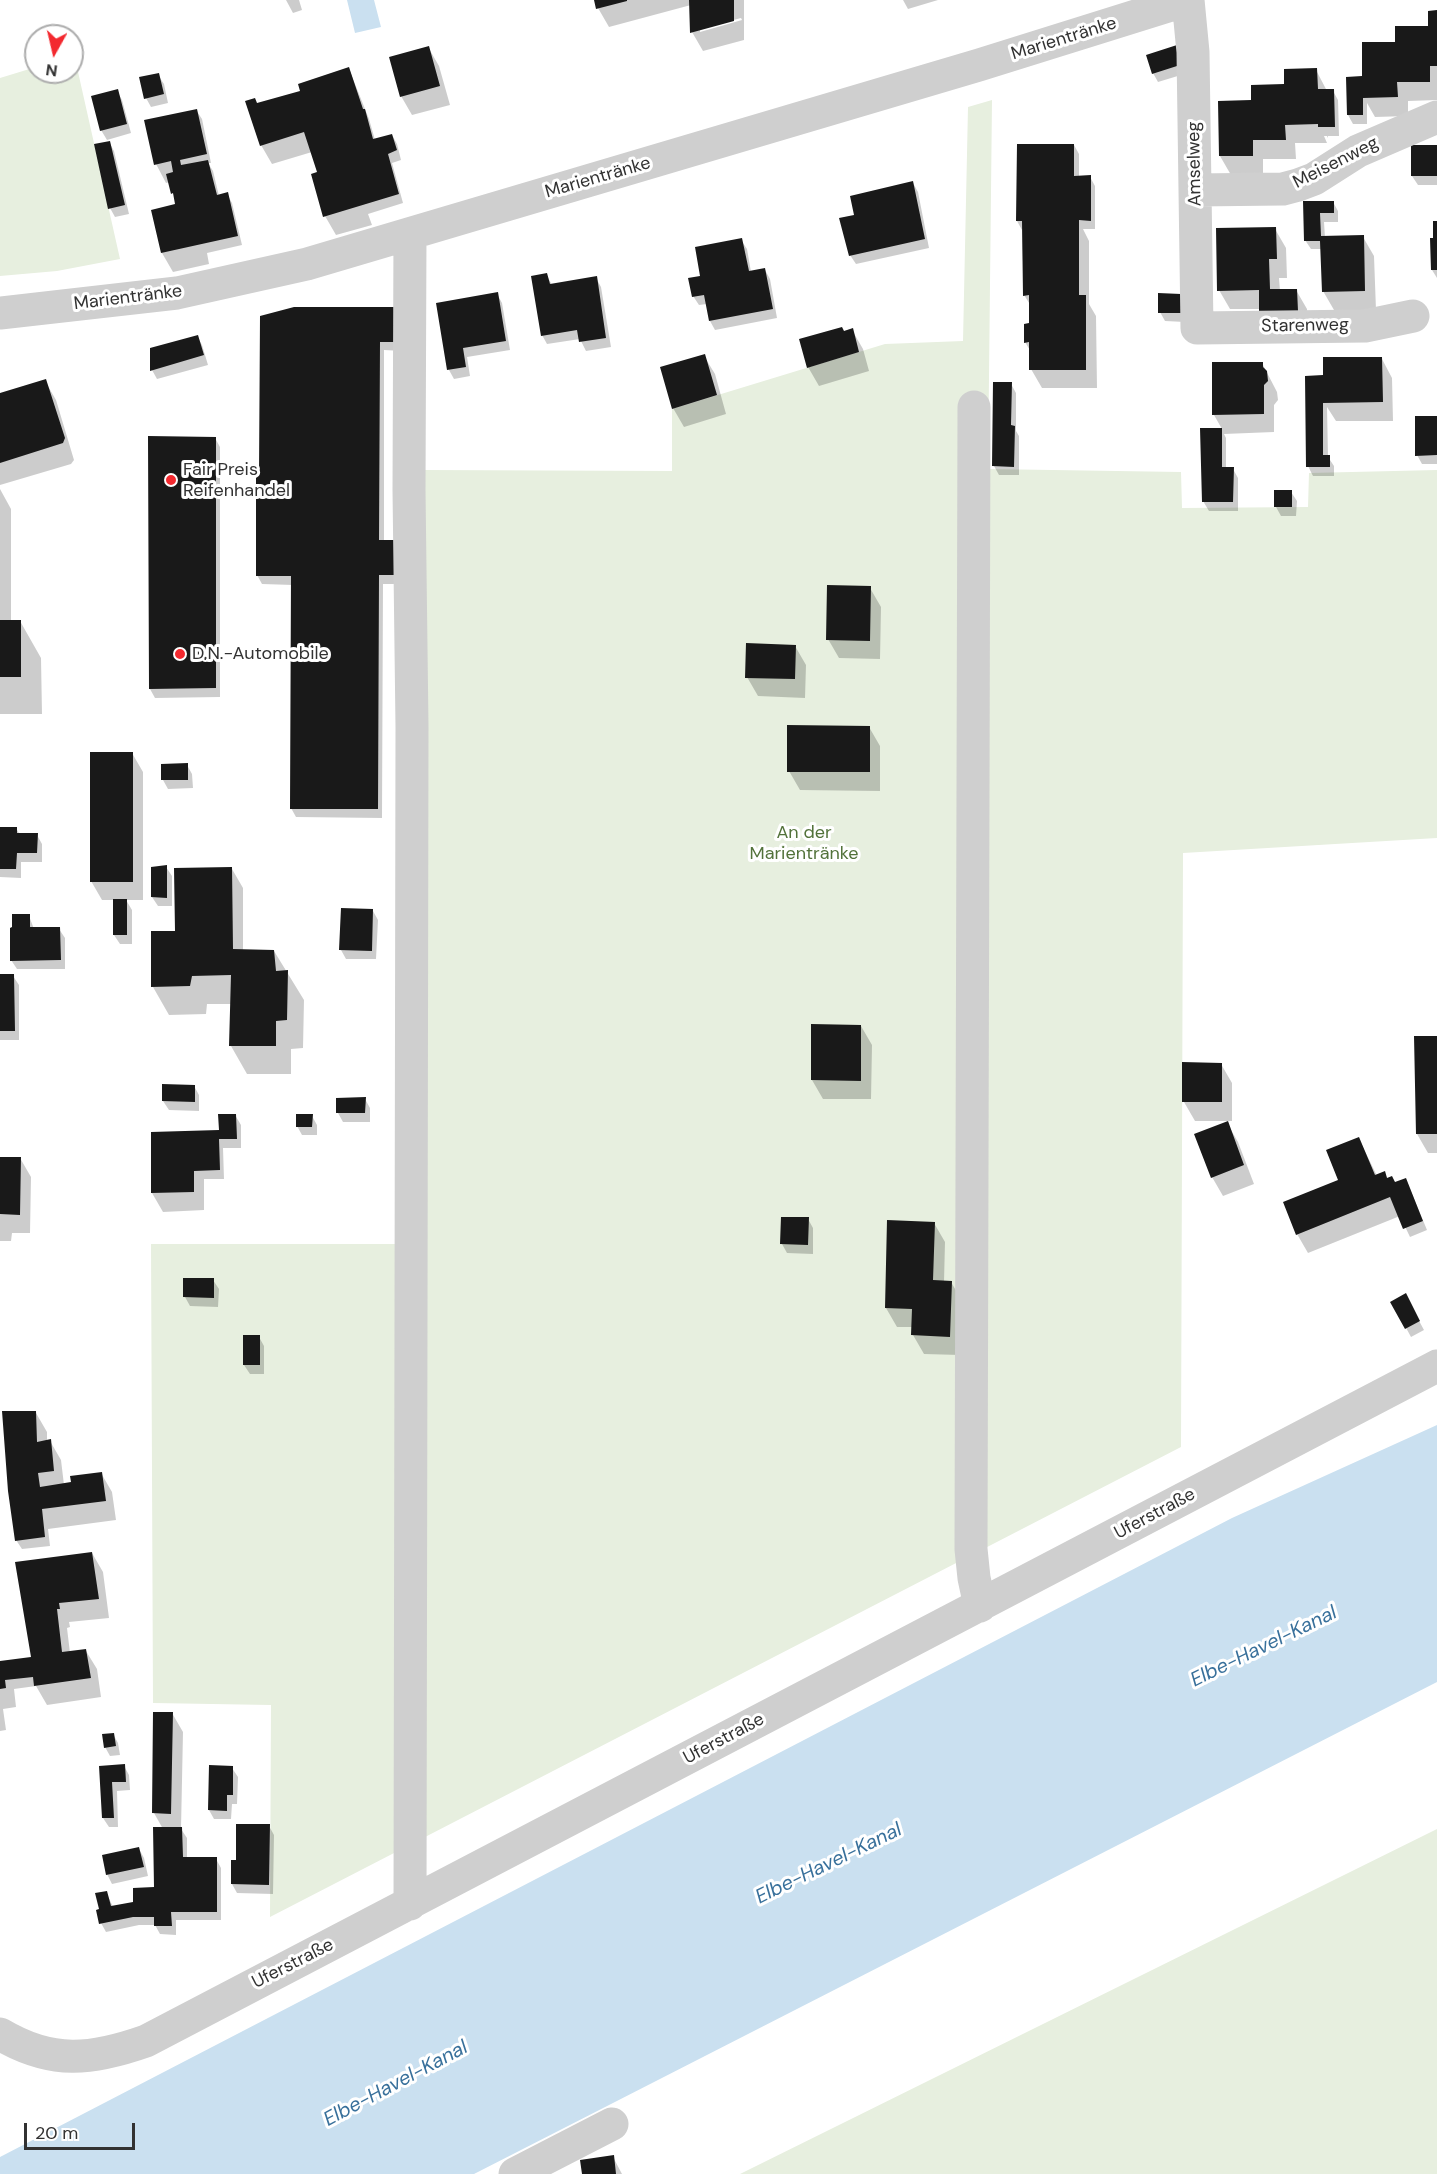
<!DOCTYPE html>
<html>
<head>
<meta charset="utf-8">
<style>
	body { margin:0 }
	#map { position:relative; width:1437px; height:2174px; overflow:hidden; background:#fff; font-family:"DM Sans",sans-serif }
	canvas { display:block }
	.north { position:absolute; left:24px; top:24px; width:60px; height:60px; box-sizing:border-box; background:#fff; border:2px solid #adadad; border-radius:50%; rotate:188deg; font-size:16px; font-weight:700; line-height:24px; text-align:center; color:#323232 }
	.north::after { content:''; display:block; margin:auto; width:21px; height:27px; background:#f3292f; clip-path:polygon(50% 0,100% 100%,50% 72%,0 100%) }
	.scale { position:absolute; left:24px; top:2123px; width:111px; height:27px; box-sizing:border-box; border:3px solid #323232; border-top:0; padding-left:8px; font-size:18px; line-height:21px; white-space:nowrap; color:#323232; -webkit-text-stroke:4px #fff; paint-order:stroke }
</style>
</head>
<body>
<div id="map">
<canvas width="1437" height="2174"></canvas>
<div class="north">N</div>
<div class="scale">20 m</div>
</div>
<script>
const g = document.querySelector('canvas').getContext('2d');
g.lineJoin = 'round';
function fillPath(path, color) { g.fillStyle = color; g.fill(path, 'evenodd'); }
function stroke(path, color, width, dash) { g.strokeStyle = color; g.lineWidth = width; g.lineCap = dash ? 'butt' : 'round'; g.setLineDash(dash || []); g.stroke(path); }
function drawText(font, color, halo, rows, align = 'center') {
  g.font = font + ' "DM Sans",sans-serif'; g.lineWidth = 6; g.setLineDash([]); g.textBaseline = 'middle'; g.strokeStyle = halo; g.fillStyle = color; for (const [text, x, y, turn = 0] of rows) {
    g.save(); g.translate(x, y); g.rotate((+turn || 0) * Math.PI / 180); g.textAlign = isNaN(turn) ? turn : align; if (halo) g.strokeText(text, 0, 0); g.fillText(text, 0, 0); g.restore();
  }
}
const green = new Path2D(`
	M74,54L120,259L57,271L0,276V78L36,67V72H72V55Z
	M992,100L988,469L1181,472L1182,508L1308,507L1309,473L1437,470V838L1183,853L1181,1447L270,1917L271,1705L153,1703L151,1244H425L422,470L672,471V409L885,344L963,341L968,107Z
	M1437,1829V2174H740Z`);
const water = new Path2D(`
	M347,0H374L381,27L355,33Z
	M1437,1425V1682L474,2174H0V2157L1232,1518Z`);
const shadow = new Path2D(`
	M286,0H299L302,10L293,13Z
	M595,0H744V40L703,51L692,32L691,5L609,27L598,8ZM741,18L742,20L700,32V29Z
	M903,0H938L908,9Z
	M1437,12V100L1408,101V116L1375,117L1367,103V124H1353L1348,115L1362,78L1397,43L1430,28Z
	M428,47L439,66L450,105L412,115L401,96Z
	M1176,47L1181,75L1158,82L1153,73Z
	M349,69L369,119L375,140L392,135L397,144L401,160L392,163L403,203L368,214L372,225L336,235L325,216L313,175L319,173L312,152L272,164L261,145L257,105L302,92Z
	M1316,70L1327,91H1333L1338,100L1339,136H1328V138L1327,136H1324L1327,143H1295L1296,159H1263V175H1231L1220,156L1253,101Z
	M158,75L164,84L168,103L151,107L146,98Z
	M117,91L122,100L131,133L107,140L101,130Z
	M196,110L202,119L211,163H208L213,171L219,196L227,194L232,203L242,245L207,253L209,264L173,272L162,253L177,205L170,182L166,183L156,164Z
	M109,142L114,151L129,214L115,217L110,208Z
	M1074,145L1079,154V177H1090L1095,186V229H1083L1089,241V304L1096,316L1097,388H1042L1031,369V352L1025,342L1031,324V306L1024,295L1022,230L1017,221Z
	M1437,147V185H1418L1412,176Z
	M913,183L918,192L929,248L856,264L850,255L855,216Z
	M1305,202H1333L1338,211V222H1324L1325,238L1363,237L1374,256L1376,310H1334L1323,291L1322,249H1311L1305,240Z
	M1437,222V278L1432,270Z
	M1275,229L1286,248L1287,278H1279L1280,291L1296,290L1307,309L1308,329L1261,309H1230L1219,290Z
	M741,240L747,249L751,272L765,270L770,279L777,318L715,330L710,321L707,304L699,305L693,296L701,277Z
	M546,274L552,285L596,278L601,287L611,347L586,351L580,339L547,344L542,335Z
	M497,294L502,303L510,350L467,357L470,376L454,379L449,370L438,304Z
	M1180,296L1185,322L1165,321L1160,312Z
	M262,317L401,318L402,351L384,350V542L400,584H383L382,818L296,817L291,808L293,585L262,584L257,575L261,476Z
	M852,330L863,349L869,371L819,386L808,367L843,333Z
	M197,336L202,345L208,365L157,379L152,370Z
	M704,356L715,374L726,414L684,427L673,408Z
	M1382,359L1392,378L1393,421H1336L1327,407L1328,457L1334,466V476H1313L1308,466L1324,376Z
	M1262,363L1277,392L1278,400L1274,405V432L1224,434L1226,438V468L1233,469L1238,478V511H1209L1203,501L1202,429H1222L1214,415Z
	M45,381L56,400L74,460L71,464L0,485V395Z
	M1011,384L1016,393V431L1019,436V475H999L994,466Z
	M1437,418V464H1422L1417,455Z
	M215,438L220,447V697L155,698L150,689Z
	M0,489L11,509V621H20L41,658L42,714H0Z
	M1291,492L1297,501L1296,516H1281L1276,507Z
	M870,588L881,607L880,659L839,658L828,639Z
	M795,646L806,665L805,698L758,696L747,677Z
	M869,727L880,746V791L800,790L789,771Z
	M132,753L143,772V900H126L132,910V944H120L114,935L115,900H102L91,881Z
	M187,765L192,774L193,788L168,789L163,780Z
	M0,828H16L20,835H37L42,844V862H21V878L0,877Z
	M166,867L172,876V906H158L152,897Z
	M232,869L243,888V951H274L304,1000L303,1048L291,1049V1074H247L231,1046L232,1004H207L206,1014L169,1015L153,987L176,932Z
	M373,911L378,920L376,959H346L341,950Z
	M29,916L34,929H59L65,938V969H17L11,960Z
	M0,976H13L19,985V1040H0Z
	M813,1026H861L872,1045L871,1099H823L812,1080Z
	M1416,1038H1437V1153H1428L1417,1134Z
	M1221,1064L1232,1083V1121H1195L1184,1102Z
	M194,1086L199,1095V1111L169,1110L163,1101Z
	M365,1099L370,1108V1122H343L338,1113Z
	M235,1115L241,1125V1148H223L224,1179H204V1210L163,1212L152,1193Z
	M312,1116L317,1125V1135H302L297,1126Z
	M1227,1123L1238,1142L1254,1184L1223,1196L1212,1177Z
	M1359,1139L1377,1176L1384,1173L1388,1179L1395,1184L1410,1189L1427,1230L1410,1237L1400,1216L1308,1253L1297,1234L1340,1181Z
	M0,1158H20L31,1177L30,1233H12L11,1241H0Z
	M808,1219L813,1228V1254L787,1253L782,1244Z
	M934,1223L945,1242L944,1282H951L962,1301L960,1355L924,1354L913,1335V1327H897L886,1308Z
	M213,1280L219,1289L218,1307L190,1306L185,1297Z
	M1405,1295L1424,1330L1411,1337L1392,1302Z
	M259,1337L264,1346V1374H250L244,1365Z
	M36,1413L47,1432V1441H50L61,1460L64,1485L101,1473L112,1492L116,1520L48,1529L50,1546L22,1549L16,1540Z
	M92,1553L103,1572L109,1618L69,1622L70,1627L67,1628L70,1653L86,1651L97,1669L101,1697L47,1705L36,1686L14,1689L16,1707L3,1709L6,1730L0,1731V1663L32,1658L27,1618Z
	M172,1713L183,1732L181,1829L187,1838V1859H216L221,1868V1920H176V1935L160,1934L155,1925H139L106,1932L101,1923L100,1910L106,1892L113,1907L135,1904L155,1889L163,1829L154,1813Z
	M113,1734L118,1743L120,1755L110,1756L105,1747Z
	M124,1766L129,1775L130,1790L117,1791L118,1827H109L103,1818L101,1767Z
	M232,1768L238,1777L237,1804H232L231,1819H214L209,1810Z
	M269,1826L274,1835L273,1894L237,1893L232,1884V1861H237Z
	M139,1849L144,1858L148,1876L112,1884L107,1874Z
	M613,2157L622,2174H584Z`);
const building = new Path2D(`
	M594,0H627V1L596,9Z
	M689,0H734V21L690,33Z
	M1437,10V66H1430V82H1397L1398,97L1363,98V115H1347L1346,77L1362,76V42H1395V26H1428V11Z
	M1177,45V66L1152,74L1146,55Z
	M429,46L440,86L400,97L389,57Z
	M349,67L363,109H365L373,139L392,134L397,150L388,154L399,194L323,217L311,174L317,172L304,132L260,146L245,101L255,98L257,103L300,91L298,84Z
	M1317,68L1318,89H1334L1335,127H1318V124L1285,125L1286,140H1253V156H1219L1218,101L1251,100V85L1284,84V69Z
	M159,73L164,94L144,99L139,77Z
	M118,89L127,124L100,131L91,96Z
	M197,109L207,154L180,160L181,165L208,160L217,195L228,192L238,236L161,253L151,210L175,204L173,193L171,194L166,174L173,172L171,161L154,165L144,120Z
	M110,141L125,205L108,209L94,144Z
	M1017,144H1074V176L1091,175V221L1079,220V295H1086V370H1029V342L1024,343V324L1029,323V295L1023,296L1022,221H1016Z
	M1411,145H1437V176H1411Z
	M913,181L925,239L849,256L839,218L854,215L850,196Z
	M1303,201H1334V213H1320L1321,236L1364,235L1365,291L1322,292L1320,241H1304Z
	M1433,221H1437V270H1431L1430,238H1433Z
	M1276,227L1277,259H1269L1270,289H1297L1298,311H1259V290L1217,291L1216,228Z
	M742,238L749,271L765,268L773,309L709,321L704,295L692,297L688,278L700,276L695,247Z
	M547,273L550,284L597,276L606,338L579,342L577,330L541,336L531,276Z
	M498,292L506,341L463,348L466,367L447,370L436,303Z
	M1158,293L1181,294V313H1158Z
	M294,307H397L398,342H380L379,540H396V575H379L378,809H290L291,576H256V474H259L260,316Z
	M842,327L844,331L853,328L859,352L807,368L799,339Z
	M198,335L204,355L150,371V348Z
	M705,354L717,395L672,409L660,367Z
	M1323,357H1382L1383,402L1323,403V455H1330V467H1306L1305,376L1323,375Z
	M1212,362H1263V367L1267,371L1268,381L1264,385V414L1212,415Z
	M46,379L65,438L63,443L0,463V393Z
	M993,382H1012L1011,425L1015,426L1014,467L992,466Z
	M1415,416H1437V455L1415,456Z
	M1200,428H1222V467H1234L1233,502H1202Z
	M148,436L216,437V688L149,689Z
	M1274,490H1292V507H1274Z
	M827,585L871,586L870,641L826,640Z
	M0,620H21V677H0Z
	M746,643L796,645L795,679L745,678Z
	M787,725L870,726V772H787Z
	M90,752H133V882H90Z
	M188,763V780H161V764Z
	M0,827H17V833H38L37,853H17L16,869H0Z
	M167,865V898L151,897V867Z
	M232,867L233,949L274,950L276,971L288,970L287,1020L276,1021V1046H229L231,975L192,976L190,986L151,987V931H175L174,868Z
	M113,899H127V935H113Z
	M341,908L373,909L372,951L339,950Z
	M12,914H30V927H60L61,960L10,961V928L12,927Z
	M0,974H14L15,1031H0Z
	M811,1024L861,1025V1081L811,1080Z
	M1414,1036H1437V1134H1416Z
	M1182,1062L1222,1063V1102H1182Z
	M162,1084L195,1085V1102L162,1101Z
	M366,1097L365,1113H336V1098Z
	M218,1114H236L237,1139H219L220,1170L194,1171V1192L151,1193V1132L219,1130Z
	M296,1114H313L312,1127H296Z
	M1228,1121L1244,1165L1211,1178L1194,1134Z
	M1359,1137L1375,1175L1385,1171L1387,1178L1392,1176L1395,1182L1406,1178L1423,1221L1403,1229L1390,1197L1296,1235L1283,1202L1338,1180L1326,1150Z
	M0,1157H21L20,1215L0,1214Z
	M781,1217H809L808,1245L780,1244Z
	M887,1220L935,1222L933,1280L952,1281L950,1337L911,1335L912,1309L885,1308Z
	M183,1278H214V1298L183,1297Z
	M1406,1293L1420,1321L1405,1329L1390,1302Z
	M243,1335H260V1365H243Z
	M2,1411H36L37,1442L51,1439L54,1471L38,1473L40,1487L71,1482L70,1476L102,1472L106,1501L42,1509L45,1537L15,1541L8,1491Z
	M92,1552L99,1599L59,1603L60,1609H57L62,1652L86,1649L91,1678L34,1686L33,1677L5,1680L6,1688L0,1689V1661L31,1657L15,1562Z
	M153,1712H173L171,1814L152,1813Z
	M114,1733L116,1746L104,1748L102,1734Z
	M125,1764L126,1782H112L114,1818H102L99,1766Z
	M209,1765L233,1766V1795H227V1811L208,1810Z
	M236,1824H270L269,1885L231,1884V1860H236Z
	M153,1827H182L183,1857H217V1912H171L172,1926H154V1917H133L99,1924L96,1910L99,1909L95,1893L107,1891L111,1906L133,1902V1888L154,1887Z
	M139,1847L144,1867L106,1875L102,1855Z
	M614,2155L616,2174H582L580,2160Z`);
const minor = new Path2D(`
	M1188,0L1193,52L1197,328L1365,326L1413,316
	M1195,190L1283,189L1298,185L1314,179L1358,151L1437,117
	M410,234L409,490L412,727L410,1904
	M0,313L177,293L307,264L979,65L1187,0
	M974,407L971,1549L974,1578L980,1606
	M0,2034C52,2065 92,2060 146,2041L1437,1366
	M515,2174L612,2124`);
const markers = [
	[171,480,6,"#f3292f"],
	[180,654,6,"#f3292f"]
];
const streetNames = [
	["Marientränke",1064,39,-17],
	["Meisenweg",1336,163,-27],
	["Amselweg",1195,164,-91],
	["Marientränke",598,178,-16],
	["Marientränke",128,298,-7],
	["Starenweg",1305,326,-1],
	["Uferstraße",1155,1514,-28],
	["Uferstraße",724,1739,-28],
	["Uferstraße",293,1964,-27]
];
const poiNames = [
	["Fair Preis",183,470],
	["Reifenhandel",183,491],
	["D.N.-Automobile",192,654]
];
const parkNames = [
	["An der",804,833],
	["Marientränke",804,854]
];
const waterNames = [
	["Elbe-Havel-Kanal",1264,1647,-26],
	["Elbe-Havel-Kanal",829,1864,-26],
	["Elbe-Havel-Kanal",396,2084,-28]
];
fillPath(green, '#e7efdf');
fillPath(water, '#cae0f0');
fillPath(shadow, '#0003');
fillPath(building, '#191919');
stroke(minor, '#cfcfcf', 33);
for (const [x, y, r, color] of markers) { const dot = new Path2D(); dot.arc(x, y, r, 0, 2 * Math.PI); g.fillStyle = color; g.fill(dot); stroke(dot, '#fff', 2); }
drawText('18px', '#323232', '#fff', streetNames);
drawText('18px', '#323232', '#fff', poiNames, 'left');
drawText('18px', '#52723a', '#fff', parkNames);
drawText('italic 20px', '#38709b', '#fff', waterNames);
</script>
</body>
</html>
